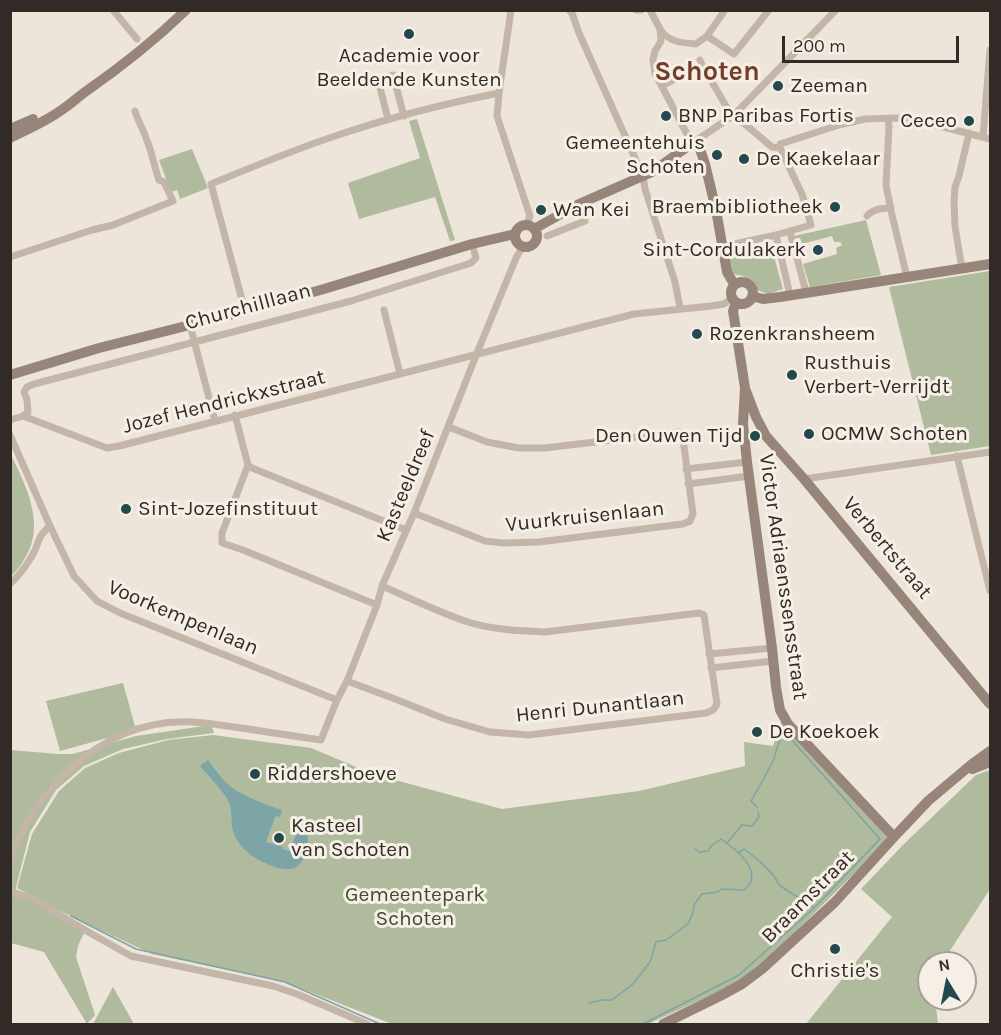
<!DOCTYPE html>
<html>
<head>
<meta charset="utf-8">
<style>
	body { margin:0 }
	#map { position:relative; width:1001px; height:1035px; overflow:hidden; background:#ede4da; font-family:Karla,sans-serif }
	canvas { display:block }
	.frame { position:absolute; inset:0; border:12px solid #312a27; pointer-events:none }
	.north { position:absolute; left:917px; top:951px; width:60px; height:60px; box-sizing:border-box; background:#f6efe6; border:2px solid #a7a09a; border-radius:50%; rotate:350deg; font-size:16px; font-weight:700; line-height:24px; text-align:center; color:#312a27 }
	.north::after { content:''; display:block; margin:auto; width:21px; height:27px; background:#23494d; clip-path:polygon(50% 0,100% 100%,50% 72%,0 100%) }
	.scale { position:absolute; left:782px; top:36px; width:177px; height:27px; box-sizing:border-box; border:3px solid #312a27; border-top:0; padding-left:8px; font-size:18px; line-height:21px; white-space:nowrap; color:#312a27; -webkit-text-stroke:4px #f6efe6; paint-order:stroke }
</style>
</head>
<body>
<div id="map">
<canvas width="1001" height="1035"></canvas>
<div class="frame"></div>
<div class="north">N</div>
<div class="scale">200 m</div>
</div>
<script>
const g = document.querySelector('canvas').getContext('2d');
g.lineJoin = 'round';
function fillPath(path, color) { g.fillStyle = color; g.fill(path, 'evenodd'); }
function stroke(path, color, width, dash) { g.strokeStyle = color; g.lineWidth = width; g.lineCap = dash ? 'butt' : 'round'; g.setLineDash(dash || []); g.stroke(path); }
function drawText(font, color, halo, rows, align = 'center') {
  g.font = font + ' Karla,sans-serif'; g.lineWidth = 6; g.setLineDash([]); g.textBaseline = 'middle'; g.strokeStyle = halo; g.fillStyle = color; for (const [text, x, y, turn = 0] of rows) {
    g.save(); g.translate(x, y); g.rotate((+turn || 0) * Math.PI / 180); g.textAlign = isNaN(turn) ? turn : align; if (halo) g.strokeText(text, 0, 0); g.fillText(text, 0, 0); g.restore();
  }
}
const green = new Path2D(`
	M417,119L455,240L450,241L435,197L359,219L348,183L420,158L409,121Z
	M192,149L208,188L180,199L177,190L171,192L159,160Z
	M866,220L881,275L810,287L803,264L837,254L836,248L842,245L840,242H834L832,236L802,244L800,238H795L794,236Z
	M770,242L783,289L768,294L757,290C751,277 745,276 732,274L727,254Z
	M990,271V446L931,455L889,287Z
	M10,453C26,485 46,525 25,558C21,565 17,571 11,576Z
	M123,683L136,730L60,751L46,701Z
	M781,722L889,839L772,955L737,983L648,1024H392L285,982L152,954L58,910L17,888L32,834L59,791L85,768L119,753L168,740L213,735L311,748L373,774L502,809L639,791L745,766L744,742L773,746Z
	M211,725L214,733L167,739L123,749L84,766L56,790L30,832L16,887L15,900L16,894L32,901L84,933L78,946L76,957L95,1015L87,1024L44,952L11,943L10,750L58,754H73L136,736Z
	M990,770V889L942,963H929V999H935L938,1024H806L892,917L861,889L904,844L976,775Z
	M113,987L134,1024H93Z`);
const water = new Path2D(`
	M208,760C215,769 221,779 230,786C240,795 269,806 282,810L280,817L277,816L275,817L266,842L283,847L282,849L289,851L300,826C316,834 306,864 294,868C283,872 269,865 259,860C246,853 233,840 232,825C231,817 232,809 229,802C222,789 209,777 200,766Z`);
const stream = new Path2D(`
	M727,843L742,825L752,826L759,817L758,812
	M739,852L744,849C754,856 775,873 779,885L813,907
	M71,916L136,949L285,982L380,1024
	M589,1003L602,1000H612L633,984L650,962L656,942L666,940L688,924L693,913L694,905L702,894L717,892L722,889L744,890C766,873 736,849 721,839L712,845L708,851L699,852L695,849
	M643,1024L739,975L814,908L880,839L783,730L773,761L763,780L751,801L757,807`);
const street = new Path2D(`
	M113,10L137,39
	M511,10L499,93L497,116L530,216L526,226
	M569,10L572,13L579,33L643,176L645,189L675,282L680,308
	M636,10H641
	M650,10L660,29L661,41L655,51L653,60L655,74
	M660,29C668,42 682,43 696,44L707,36L725,10
	M707,36L734,54L769,10
	M700,60L702,65L726,106L734,115L772,147L780,148
	M659,81L687,134L694,142L734,115L836,10
	M662,86L702,65
	M888,118L889,127L886,185L892,215L907,277
	M388,119L378,80L393,75L404,116
	M983,137L990,50
	M780,148V144L839,125L865,119L895,118L912,119L990,139
	M867,216C872,209 883,208 891,208
	M790,232L806,292
	M776,235L790,295
	M547,236L585,221L579,204
	M722,249L730,245L776,235L811,225L802,194L780,148
	M10,257L92,230L113,225L173,201L164,182L159,180C154,166 152,152 146,138C143,129 138,121 135,111
	M962,269L955,226L954,202L955,187L959,176L969,133
	M384,310L400,374
	M245,311L211,184C252,167 293,150 335,136C388,118 443,104 499,93
	M190,325L215,421
	M235,415L248,465L222,533V543L243,550L377,605
	M23,416L28,412L27,400L24,392L27,387L34,384L351,301L471,263L476,258L472,244
	M10,420L23,416L107,448L119,446L634,314L711,306L724,304L732,298
	M10,435L50,526L74,576L97,601L120,613L337,700
	M957,456L990,591
	M248,465L252,468L406,530
	M686,469L747,462
	M804,479L990,452
	M688,484L749,476
	M414,513L485,541L503,543L539,542L683,524L690,521L693,514L683,439L679,432L545,448H519L487,442L449,427
	M10,584C19,576 26,566 32,556C40,542 36,538 50,526
	M709,654L772,648
	M711,668L773,661
	M347,681L395,699L445,719L490,732L529,735L706,713L713,710L717,704L704,615L699,613L545,632C520,631 493,630 468,622C440,613 410,598 382,586
	M10,862C21,826 41,796 69,770C104,738 144,719 193,722C207,723 221,725 234,727C263,731 292,736 321,740L337,700L347,681L377,605L382,586L414,513L477,353L516,258L523,246
	M10,891L33,899L90,933L131,956L273,986L297,994L367,1024`);
const secondary = new Path2D(`
	M10,129L33,119
	M10,138C28,129 47,121 63,109C71,104 78,97 85,92C121,67 155,40 186,10
	M515 236a11 11 0 1 1 22 0a11 11 0 1 1-22 0Z
	M534,229L579,204L652,172L694,142L700,149L705,164L716,210L727,272L734,284
	M731 293a11 11 0 1 1 22 0a11 11 0 1 1-22 0Z
	M752,296L763,299L780,297L990,264
	M736,302L733,311L734,317L745,388L743,424L747,462L772,648L776,687L780,710L788,724L894,837
	M10,375L99,348L245,311L324,289L472,244L515,234
	M746,391L756,417L766,436L804,479L990,704
	M972,769L990,762
	M663,1024L720,996L742,984L762,969L835,902L894,837L928,801L972,764L990,751`);
const markers = [
	[409,34,6,"#23494d"],
	[778,86,6,"#23494d"],
	[666,116,6,"#23494d"],
	[969,121,6,"#23494d"],
	[717,155,6,"#23494d"],
	[744,159,6,"#23494d"],
	[835,207,6,"#23494d"],
	[541,210,6,"#23494d"],
	[818,250,6,"#23494d"],
	[697,334,6,"#23494d"],
	[792,375,6,"#23494d"],
	[809,434,6,"#23494d"],
	[755,436,6,"#23494d"],
	[126,509,6,"#23494d"],
	[757,732,6,"#23494d"],
	[255,774,6,"#23494d"],
	[279,838,6,"#23494d"],
	[835,949,6,"#23494d"]
];
const poiNames = [
	["Academie voor",409,56,"center"],
	["Beeldende Kunsten",409,80,"center"],
	["Zeeman",790,86],
	["BNP Paribas Fortis",678,116],
	["Ceceo",957,121,"right"],
	["Gemeentehuis",705,143,"right"],
	["Schoten",705,167,"right"],
	["De Kaekelaar",756,159],
	["Braembibliotheek",823,207,"right"],
	["Wan Kei",553,210],
	["Sint-Cordulakerk",806,250,"right"],
	["Rozenkransheem",709,334],
	["Rusthuis",804,363],
	["Verbert-Verrijdt",804,387],
	["OCMW Schoten",821,434],
	["Den Ouwen Tijd",743,436,"right"],
	["Sint-Jozefinstituut",138,509],
	["De Koekoek",769,732],
	["Riddershoeve",267,774],
	["Kasteel",291,826],
	["van Schoten",291,850],
	["Christie's",835,971,"center"]
];
const streetNames = [
	["Churchilllaan",248,307,-15],
	["Jozef Hendrickxstraat",224,402,-14],
	["Kasteeldreef",406,486,-67],
	["Vuurkruisenlaan",585,517,-6],
	["Verbertstraat",887,548,50],
	["Victor Adriaenssensstraat",783,577,82],
	["Voorkempenlaan",183,618,23],
	["Henri Dunantlaan",600,707,-6],
	["Braamstraat",808,897,-45]
];
const parkNames = [
	["Gemeentepark",415,895],
	["Schoten",415,919]
];
const districtNames = [
	["Schoten",707,72]
];
fillPath(green, '#b0ba9c');
fillPath(water, '#7da4a6');
stroke(stream, '#7da4a6', 1.5);
stroke(street, '#c3b5a8', 7);
stroke(secondary, '#97857a', 10);
for (const [x, y, r, color] of markers) { const dot = new Path2D(); dot.arc(x, y, r, 0, 2 * Math.PI); g.fillStyle = color; g.fill(dot); stroke(dot, '#f6efe6', 2); }
drawText('21px', '#312a27', '#f6efe6', poiNames, 'left');
drawText('21px', '#312a27', '#f6efe6', streetNames);
drawText('21px', '#414c2e', '#f6efe6', parkNames);
drawText('bold 27px', '#753e2b', '#f6efe6', districtNames);
</script>
</body>
</html>
